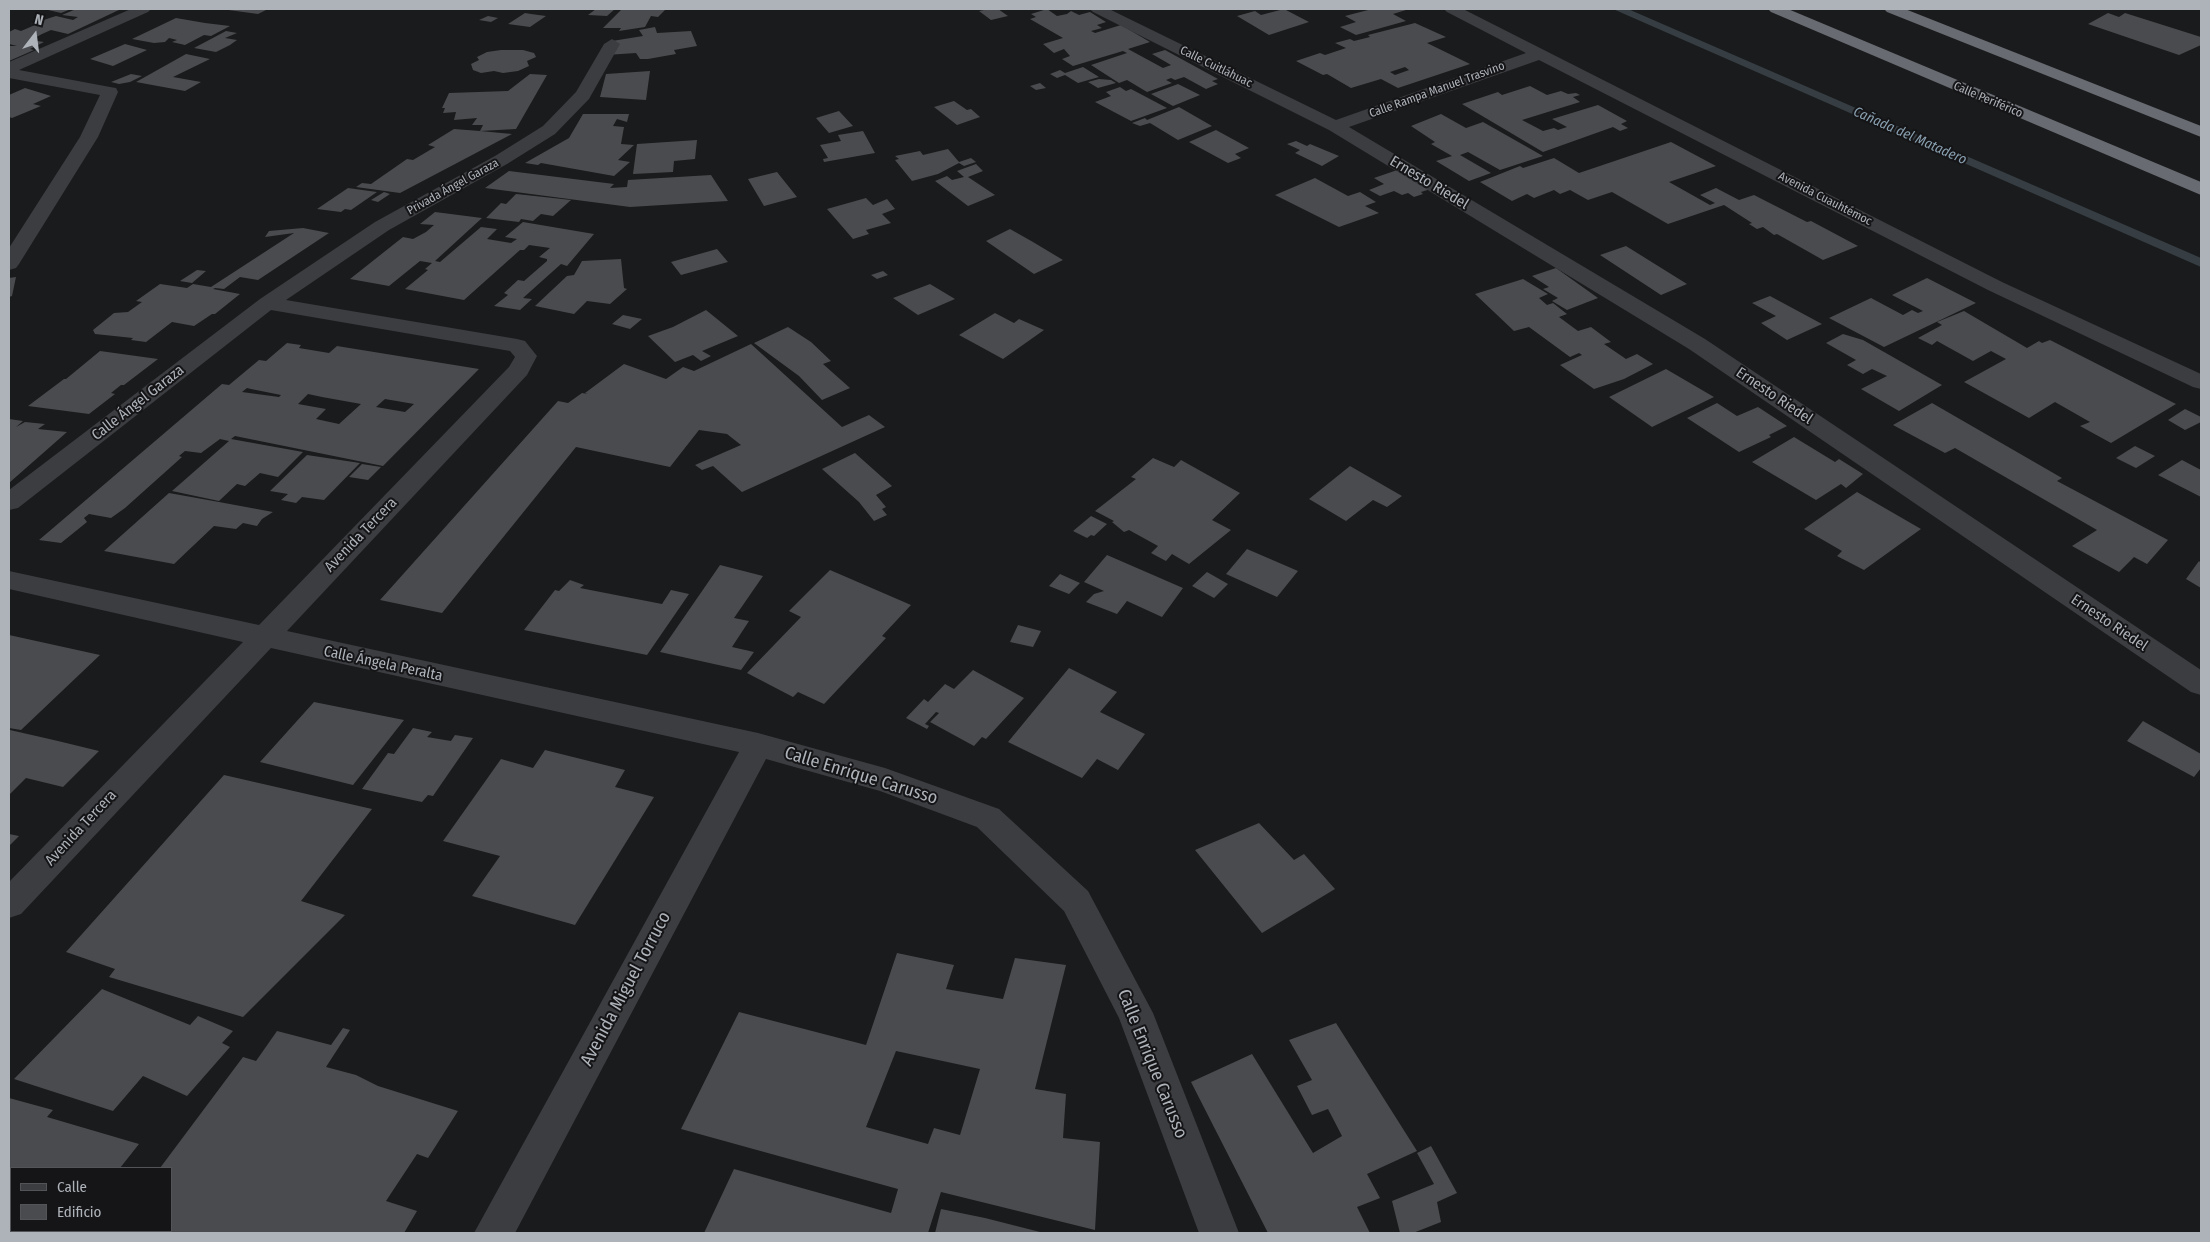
<!DOCTYPE html>
<html>
<head>
<meta charset="utf-8">
<style>
	body { margin:0 }
	#map { position:relative; width:2210px; height:1242px; overflow:hidden; background:#1a1b1c; font-family:"Fira Sans Condensed",sans-serif }
	canvas { display:block }
	.frame { position:absolute; inset:0; border:10px solid #aeb3ba; pointer-events:none }
	.legend { position:absolute; left:10px; top:1167px; width:162px; height:65px; box-sizing:border-box; background:#151517; border:1px solid #525458; margin:0; padding:6px 9px; list-style:none; font-size:15px; color:#aeb3ba }
	.legend li { display:flex; align-items:center; gap:10px; height:25px }
	.legend b { width:25px; border:1px solid #525458 }
	.north { position:absolute; left:10px; top:10px; width:50px; height:50px; -webkit-text-stroke:4px #151517; paint-order:stroke; rotate:15deg; font-size:14px; font-weight:700; line-height:20px; text-align:center; color:#aeb3ba }
	.north::after { content:''; display:block; margin:auto; width:18px; height:22px; background:#aeb3ba; clip-path:polygon(50% 0,100% 100%,50% 72%,0 100%) }
</style>
</head>
<body>
<div id="map">
<canvas width="2210" height="1242"></canvas>
<div class="frame"></div>
<ul class="legend">
<li><b style="height:6px;background:#3c3d41"></b>Calle</li>
<li><b style="height:14px;background:#4a4b4e"></b>Edificio</li>
</ul>
<div class="north">N</div>
</div>
<script>
const g = document.querySelector('canvas').getContext('2d');
g.lineJoin = 'round';
function fillPath(path, color) { g.fillStyle = color; g.fill(path, 'evenodd'); }
function drawText(font, color, halo, rows, align = 'center') {
  g.font = font + ' "Fira Sans Condensed",sans-serif'; g.lineWidth = 4; g.setLineDash([]); g.textBaseline = 'middle'; g.strokeStyle = halo; g.fillStyle = color; for (const [text, x, y, turn = 0] of rows) {
    g.save(); g.translate(x, y); g.rotate((+turn || 0) * Math.PI / 180); g.textAlign = isNaN(turn) ? turn : align; if (halo) g.strokeText(text, 0, 0); g.fillText(text, 0, 0); g.restore();
  }
}
const stream = new Path2D(`
	M1613,9H1628L2201,258V267Z`);
const building = new Path2D(`
	M44,9H71L61,13Z
	M76,9H121L68,34L51,30L42,34L31,40L44,42L30,49L34,50L9,61V46H17L9,44V32L15,29L21,31L35,25L31,24L56,16L73,20L78,17L62,15Z
	M221,9H268L258,14Z
	M596,9H615L607,16L588,15Z
	M622,9H666L658,17L651,16L645,27L619,31L621,28H603Z
	M989,9H998L1008,16L991,20L979,11Z
	M1047,9L1057,16L1067,14L1071,11L1079,15L1090,12L1106,22L1097,25L1102,28L1091,31L1095,33L1121,25L1150,42L1128,49L1163,68L1171,65L1152,54L1165,50L1218,79L1212,81L1218,84L1206,89L1184,77L1175,80L1171,78L1166,80L1172,83L1147,92L1127,80L1119,83L1091,65L1127,53L1123,51L1073,66L1062,59L1070,56L1064,49L1054,53L1043,44L1063,38L1030,19L1036,17L1031,14Z
	M1284,9L1309,22L1269,35L1237,16L1255,11L1261,15Z
	M1372,9H1403L1406,10L1393,14L1406,21L1356,35L1340,27L1356,22L1345,16Z
	M525,13L531,14L546,16L530,27L508,24Z
	M2108,13L2119,17L2125,13L2201,37V45L2179,55L2088,24Z
	M488,16L498,18L491,22L479,20Z
	M176,18L205,23L230,26L211,36L204,35L185,45L172,42L177,40L169,38L165,42L154,43L132,39Z
	M1415,23L1446,37L1427,43L1470,64L1398,88L1381,79L1351,88L1327,74L1323,75L1296,61L1320,53L1325,55L1346,48L1335,43L1350,39L1354,41L1370,37L1368,35ZM1405,67L1409,70L1395,75L1390,72Z
	M655,27L657,33L691,31L697,46L674,50L676,54L648,59H640L636,53L606,55L612,41L643,36L639,30Z
	M226,31L237,33L225,38L237,40L230,45L216,52L194,48Z
	M125,44L147,50L113,66L90,59Z
	M501,50H523L534,53L536,57L527,61L529,66L518,71L503,73L494,71L481,73L473,70L471,64L479,60L477,57L487,52Z
	M186,54L210,59L173,77L201,82L185,91L136,82Z
	M1083,67L1099,77L1078,83L1065,75L1057,78L1050,74L1060,70L1065,73Z
	M650,71L646,100L600,97L606,74Z
	M131,74L142,76L130,82L119,84L111,82Z
	M530,74L547,75L516,129L480,131L512,134L400,193L356,187L362,183L371,184L407,159L413,160L435,147L428,145L454,129L480,131L483,125H472L477,118L454,120L456,112L443,113L445,108H442L449,93L508,91Z
	M1099,79L1111,80L1116,83L1098,88L1088,82Z
	M1040,83L1046,88L1036,90L1030,86Z
	M1178,84L1200,95L1173,106L1151,94Z
	M1530,86L1547,95L1561,91L1568,94L1576,93L1580,95L1573,97L1580,102L1522,120L1543,131L1554,128L1558,130L1567,127L1552,119L1598,105L1627,121L1621,124L1628,128L1620,131L1613,127L1543,152L1462,104L1498,92L1502,95Z
	M1120,87L1126,91L1131,89L1167,108L1131,121L1095,102L1111,96L1106,92Z
	M25,88L51,96L33,104L41,106L12,118L9,117V95Z
	M954,101L967,110L971,109L980,117L957,125L934,107Z
	M1179,107L1212,126L1178,140L1150,123L1140,126L1132,123L1145,118L1147,120Z
	M839,111L853,126L829,133L816,118Z
	M583,114H629L627,122L617,119L613,126L624,127L621,144L634,145L618,160L630,162L614,176L541,163L538,165L525,163L569,138Z
	M1441,114L1466,128L1483,122L1543,156L1500,170L1468,152L1460,155L1491,173L1469,181L1436,161L1452,156L1431,144L1435,142L1411,126Z
	M1216,130L1249,148L1235,154L1241,158L1228,163L1189,142Z
	M863,131L875,153L824,162L823,159L828,158L820,145L841,141L838,135Z
	M697,140L695,159L674,161L673,172L633,174L637,144Z
	M1296,141L1307,146L1310,144L1339,156L1322,166L1295,153L1300,150L1287,144Z
	M1671,142L1716,166L1669,182L1710,205L1715,203L1700,195L1716,188L1739,200L1754,195L1807,222L1811,221L1858,246L1823,260L1777,234L1774,235L1763,227L1757,229L1749,224L1752,223L1724,205L1668,224L1612,192L1588,200L1570,190L1560,194L1554,190L1534,198L1527,194L1512,201L1480,182L1520,166L1523,168L1554,158L1579,173Z
	M948,149L959,162L971,158L976,162L964,166L959,163L938,174L912,181L895,160L899,159L895,156L920,151L923,155Z
	M976,164L983,171L968,177L995,195L968,206L935,181L947,176L952,180L964,177L957,171Z
	M1406,167L1437,187L1421,192L1423,194L1414,197L1408,193L1402,195L1394,191L1380,196L1369,190L1384,184L1374,178Z
	M509,171L614,184L610,188L627,187L628,180L711,175L728,201L630,207L485,188Z
	M777,172L797,197L764,206L748,179Z
	M1315,178L1348,196L1360,192L1376,202L1365,206L1379,213L1339,227L1275,195Z
	M348,188L377,192L351,210L345,209L341,212L317,209Z
	M384,192L390,194L378,202L371,200Z
	M516,194L544,197L571,200L553,216L541,214L533,221L521,219L519,222L486,218L501,203L506,204Z
	M866,198L873,205L887,199L895,209L882,214L891,223L866,230L869,234L853,239L827,209Z
	M435,212L482,218L435,261L440,262L481,227L497,229L487,239L511,243L517,239L505,237L523,222L594,234L567,266L561,264L523,298L532,299L520,310L494,306L508,295L504,293L518,280L524,281L547,261V259L539,257L550,248L529,245L524,250H520L464,300L405,289L428,270L425,269L432,263L420,261L389,286L350,279L403,237L413,239L426,232L434,225L420,224Z
	M303,228L329,233L258,280L240,277L224,289L215,288L213,289L240,294L215,314H212L194,326L172,322L146,342L131,340L133,338L95,334L93,330L114,313L128,312L142,302L136,301L160,284L187,288L193,284L211,287L294,233L265,237L269,231Z
	M1010,229L1033,242L1063,260L1034,274L986,241Z
	M1626,246L1687,284L1661,295L1600,255Z
	M717,249L728,262L681,275L671,262Z
	M621,259L624,288L627,289L610,304L587,301L574,314L535,306L567,276L574,275L582,261Z
	M1556,268L1598,298L1567,310L1552,301L1558,298L1543,289L1549,287L1532,276Z
	M197,270L206,271L192,283L180,281Z
	M883,271L888,275L877,279L871,275Z
	M16,277L12,296L9,297V278Z
	M1927,278L1976,303L1884,347L1829,318L1871,298L1903,315L1912,310L1918,313L1923,311L1892,295Z
	M1523,279L1548,294L1539,298L1547,305L1553,303L1567,314L1559,317L1578,331L1591,327L1611,342L1604,344L1626,359L1637,354L1653,364L1624,379L1594,389L1560,365L1582,355L1579,353L1570,357L1529,327L1514,331L1475,294Z
	M930,284L955,299L918,315L893,298Z
	M1770,296L1822,324L1787,340L1761,323L1776,316L1752,303Z
	M706,310L738,336L702,351L711,356L701,361L693,355L675,362L648,336L673,327Z
	M1964,311L2027,348L2039,341L2042,343L2050,340L2176,404L2111,443L2080,426L2090,422L2055,402L2029,418L1964,382L2006,359L1991,351L1973,361L1937,341L1932,345L1918,338L1942,325L1937,322Z
	M995,313L1014,323L1019,319L1044,330L1003,359L959,335Z
	M623,315L642,319L630,329L612,324Z
	M788,327L811,342L831,361L823,364L850,388L822,400L799,376L754,343Z
	M1843,334L1863,340L1942,385L1899,411L1861,389L1887,376L1872,369L1863,374L1847,365L1856,360L1826,343Z
	M287,343L301,345L299,348L329,353L337,346L479,369L383,466L235,436L231,439L303,452L278,477L260,473L245,486L237,484L219,501L172,491L229,441L220,439L201,453L185,451L179,456L182,457L125,508L111,518L89,514L84,518L87,522L61,543L39,540L222,384L229,385L259,360L266,361ZM247,388L251,389L281,395L279,397L242,392ZM308,394L322,397L361,404L339,424L316,419L326,409L298,404ZM385,399L414,404L405,412L376,407Z
	M751,344L842,427L869,415L885,427L742,492L713,466L702,470L695,465L741,445L727,434L699,430L670,467L576,447L442,613L380,600L558,401L568,403L582,393L588,394L585,393L624,364L666,379L683,367L694,371Z
	M100,351L158,359L124,385H121L111,393L115,394L89,414L28,406L64,379H66Z
	M1666,369L1714,397L1652,427L1609,397Z
	M1717,403L1737,416L1758,407L1787,426L1769,435L1771,437L1739,452L1687,418Z
	M1932,403L2062,478L2057,481L2168,540L2147,564L2134,557L2119,572L2072,546L2097,530L1955,448L1945,453L1893,425Z
	M2185,409L2201,417V422L2185,430L2168,420Z
	M9,419L23,421L16,427L25,422L45,424L38,429L67,432L9,483Z
	M1794,437L1835,462L1839,459L1863,474L1846,488L1841,484L1816,500L1752,462Z
	M2135,446L2155,456L2136,468L2116,458Z
	M855,453L892,486L876,495L886,507L882,509L887,515L874,521L859,502L822,469Z
	M307,455L360,463L324,500L302,497L296,503L281,500L288,494L270,491Z
	M1153,458L1174,467L1181,460L1240,493L1212,520L1231,530L1189,564L1172,554L1166,561L1151,553L1158,546L1129,530L1124,532L1112,522L1114,521L1095,511L1136,479L1131,477Z
	M2182,460L2201,470V497L2158,475Z
	M362,464L381,467L368,480L349,477Z
	M1350,466L1402,496L1387,507L1373,500L1346,521L1309,499Z
	M1857,492L1921,529L1864,570L1837,556L1842,551L1804,529Z
	M169,493L219,502L273,512L262,519L257,526L243,523L236,529L214,526L174,564L104,551Z
	M1091,516L1107,524L1094,536L1091,535L1087,538L1073,531Z
	M1247,549L1298,571L1277,597L1226,574Z
	M1107,555L1183,588L1162,617L1127,601L1117,614L1086,602L1094,594L1104,591L1084,582Z
	M2199,561L2201,563V588L2186,579Z
	M720,565L763,576L734,618L749,621L732,647L754,652L741,670L660,652Z
	M830,570L911,605L882,636L886,638L824,704L798,692L793,697L747,673L801,617L789,611Z
	M1207,572L1228,584L1214,598L1192,586Z
	M1060,574L1080,583L1069,594L1049,586Z
	M570,580L584,585L580,588L662,604L671,590L689,594L647,655L524,630L555,590L559,591Z
	M1018,625L1041,631L1033,647L1010,642Z
	M9,635L100,655L21,730L9,728Z
	M1069,668L1117,692L1100,712L1145,734L1118,770L1097,759L1082,778L1008,742Z
	M973,670L1024,698L986,739L982,737L974,746L930,722L939,713L936,712L925,724L929,726L927,729L906,718L924,699L928,702L945,684L954,689Z
	M314,702L404,720L353,785L260,762Z
	M2143,721L2201,754V768L2194,777L2127,741Z
	M413,728L432,732L427,737L451,741L455,735L473,738L433,796L428,795L422,802L362,789L388,753L394,754Z
	M10,730L58,741L99,751L63,787L26,778L9,795Z
	M545,750L625,770L615,787L654,797L575,925L472,896L500,856L443,841L501,759L533,768Z
	M224,775L372,809L301,901L345,915L243,1017L109,977L115,969L66,952Z
	M1259,823L1294,860L1304,854L1335,889L1262,933L1195,850Z
	M9,834L19,836L9,846Z
	M897,953L954,965L946,989L1003,999L1015,958L1066,965L1035,1089L1066,1094L1063,1138L1100,1142L1095,1230L941,1192L928,1233H704L734,1169L891,1213L898,1189L681,1129L739,1012L866,1045ZM896,1051L980,1069L960,1135L934,1128L928,1144L866,1127Z
	M102,989L190,1025L198,1016L233,1031L222,1043L230,1047L187,1096L143,1076L113,1111L14,1079Z
	M1336,1023L1417,1151L1367,1174L1380,1198L1357,1207L1370,1233H1268L1191,1082L1252,1054L1313,1153L1342,1136L1328,1109L1312,1115L1297,1086L1312,1080L1289,1040Z
	M343,1028L350,1030L326,1067L356,1075L378,1086L458,1111L428,1158L417,1154L386,1201L417,1211L404,1233H9V1098L53,1110L47,1117L139,1144L120,1168H11V1231H171V1168H160L243,1057L256,1061L277,1031L331,1045Z
	M1431,1146L1457,1193L1437,1202L1441,1222L1413,1233H1400L1392,1201L1434,1184L1417,1153Z
	M941,1209L985,1218L1044,1233H935Z`);
const minor = new Path2D(`
	M131,9H151L148,12L19,70L110,87L116,88L118,92L98,137L19,264L16,268L9,270V248L80,137L100,95L9,78V62Z
	M1090,9H1109L1336,120L1526,53L1447,12L1444,9H1463L2002,282L2201,374V389L2193,387L1988,290L1539,60L1349,127L1705,339L2201,670V695L2191,692L1689,349L1329,130L1093,12Z
	M612,39L620,44L589,99L555,134L507,164L389,230L286,300L517,339L525,341L537,356L527,375L287,631L758,733L885,768L999,809L1088,891L1153,1013L1239,1233H1199L1119,1018L1064,911L977,827L880,791L766,759L515,1233H474L739,752L271,648L21,914L9,918V882L243,642L9,589V571L259,625L509,367L515,357L510,351L271,310L18,508L9,510V490L260,299L375,222L495,156L543,126L576,92L604,44Z`);
const highway = new Path2D(`
	M1768,9H1788L2201,182V195L1771,12Z
	M1884,9H1905L2201,126V137L1887,12Z`);
const farStreetnames = [
	["Calle Cuitláhuac",1216,67,26],
	["Calle Rampa Manuel Trasvino",1437,90,-20],
	["Calle Periférico",1988,100,23],
	["Privada Ángel Garaza",453,187,-29],
	["Avenida Cuauhtémoc",1825,199,27]
];
const farWaternames = [
	["Cañada del Matadero",1910,136,24]
];
const streetNames = [
	["Ernesto Riedel",1429,183,31],
	["Ernesto Riedel",1774,396,34],
	["Calle Ángel Garaza",138,403,-38],
	["Avenida Tercera",361,535,-46],
	["Ernesto Riedel",2109,623,34],
	["Calle Ángela Peralta",383,664,12],
	["Avenida Tercera",81,828,-47]
];
const nearStreetnames = [
	["Calle Enrique Carusso",861,776,17],
	["Avenida Miguel Torruco",626,989,-62],
	["Calle Enrique Carusso",1152,1064,68]
];
fillPath(stream, '#363e44');
fillPath(building, '#4a4b4e');
fillPath(minor, '#3c3d41');
fillPath(highway, '#686b71');
drawText('12px', '#aeb3ba', '#151517', farStreetnames);
drawText('italic 14px', '#8aa1b1', '#151517', farWaternames);
drawText('15px', '#aeb3ba', '#151517', streetNames);
drawText('18px', '#aeb3ba', '#151517', nearStreetnames);
</script>
</body>
</html>
